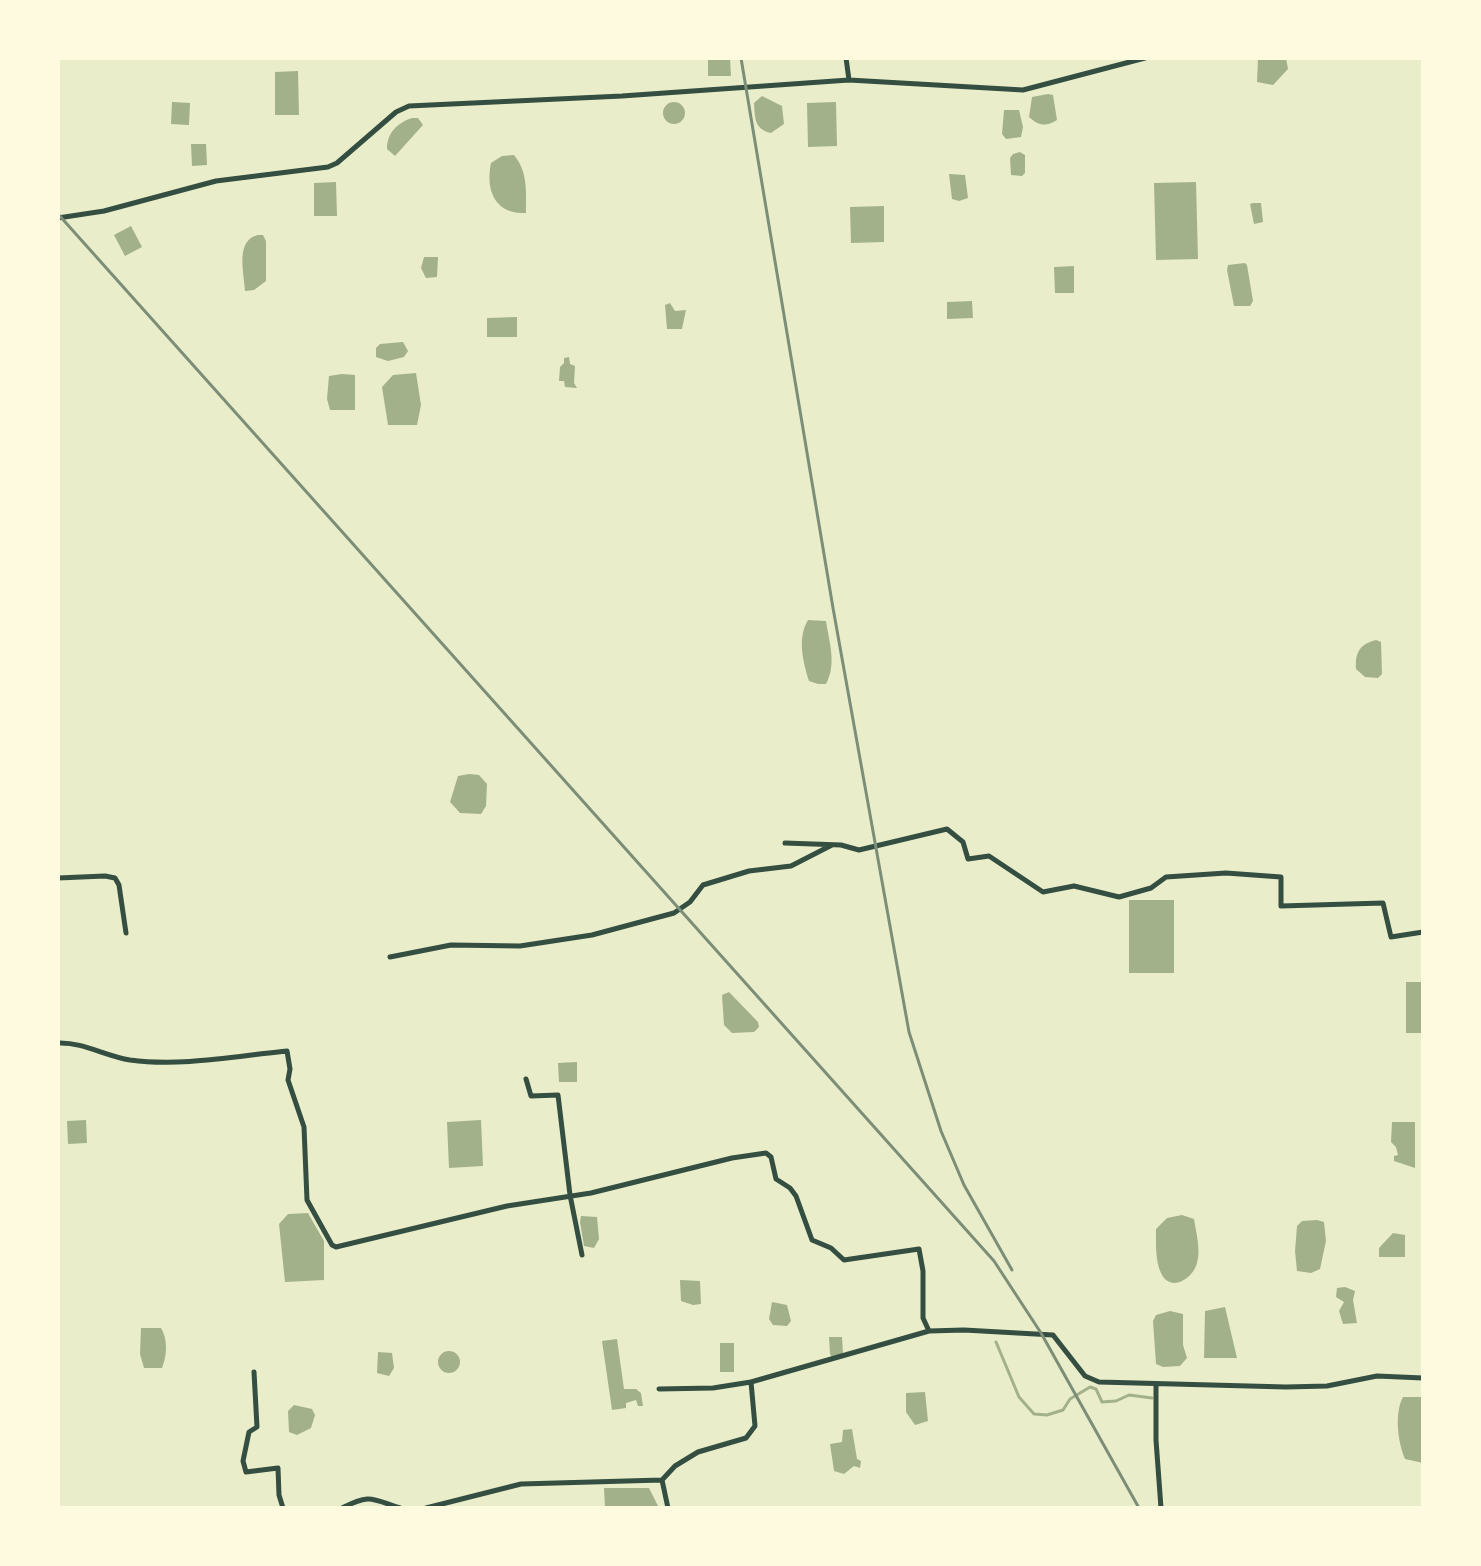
<!DOCTYPE html>
<html>
<head>
<meta charset="utf-8">
<style>
	body { margin:0 }
	#map { position:relative; width:1481px; height:1566px; overflow:hidden; background:#e9edc9; font-family:Arial,sans-serif }
	canvas { display:block }
	.frame { position:absolute; inset:0; border:60px solid #fefae0; pointer-events:none }
</style>
</head>
<body>
<div id="map">
<canvas width="1481" height="1566"></canvas>
<div class="frame"></div>
</div>
<script>
const g = document.querySelector('canvas').getContext('2d');
g.lineJoin = 'round';
function fillPath(path, color) { g.fillStyle = color; g.fill(path, 'evenodd'); }
function stroke(path, color, width, dash) { g.strokeStyle = color; g.lineWidth = width; g.lineCap = dash ? 'butt' : 'round'; g.setLineDash(dash || []); g.stroke(path); }
const water = new Path2D(`
	M708,58H730L731,76H708Z
	M1258,58H1286L1288,69L1273,85L1257,82Z
	M298,71L299,115H275V72Z
	M1048,94L1053,95L1057,120C1046,127 1039,126 1029,117L1032,97Z
	M762,96L782,106L784,124L771,133C754,129 755,118 754,103Z
	M663 113a11 11 0 1 1 22 0a11 11 0 1 1-22 0Z
	M172,102L190,103L189,125L171,124Z
	M836,102L837,146L808,147L807,103Z
	M1004,110H1019L1023,127L1021,137L1006,139L1002,134Z
	M412,118H418L423,125L395,156L387,149C387,133 397,123 412,118Z
	M191,144H206L207,165L192,166Z
	M1020,152L1025,155V173L1022,176L1011,175L1010,158L1013,154Z
	M514,155C528,172 526,191 526,213C496,215 485,191 491,163L502,156Z
	M949,174L965,175L968,198L959,201L952,199Z
	M336,182L337,216H314V183Z
	M1196,182L1198,259L1156,260L1154,183Z
	M1253,203H1261L1263,222L1254,224L1250,204Z
	M884,206V242L851,243L850,207Z
	M131,226L142,247L125,256L114,235Z
	M258,235H263L266,241V281L254,290L245,291C244,272 235,240 258,235Z
	M424,257H438L437,277L426,278L421,268Z
	M1245,263L1247,265L1253,301L1250,306H1234L1227,270L1228,265Z
	M1074,266V293H1055L1054,267Z
	M972,301L973,318L947,319V302Z
	M670,303L675,311L686,310L682,329H667L665,305Z
	M517,317V337H487V318Z
	M403,342L408,351L404,357L388,361L376,357V348L380,344Z
	M569,357L570,364L575,366L574,383L577,388L565,387L564,381H559L560,367L564,363V358Z
	M416,373L421,405L417,425H388L382,387L393,375Z
	M342,374L355,375V410H330L327,399L329,376Z
	M808,620L826,621C829,641 837,664 826,684H818L809,681C803,662 797,638 808,620Z
	M1376,640L1381,642L1382,674L1378,678L1365,677L1356,669C1355,652 1360,644 1376,640Z
	M469,774L479,775L487,784L486,806L481,814L460,813L450,802L458,776Z
	M1129,900H1174V973H1129Z
	M1406,982H1423V1033H1406Z
	M729,992L758,1022L759,1027L754,1032L732,1033L724,1025L722,995Z
	M577,1062V1082H559L558,1063Z
	M86,1120L87,1143L68,1144L67,1121Z
	M481,1120L483,1166L449,1168L447,1122Z
	M1392,1122H1415V1168L1394,1161V1156L1398,1155L1396,1147L1391,1142Z
	M308,1213L324,1241V1280L285,1282L279,1224L288,1214Z
	M1182,1215L1194,1219C1196,1232 1201,1250 1197,1263C1193,1279 1170,1293 1161,1273C1155,1261 1156,1243 1156,1229L1167,1218Z
	M581,1216L597,1217L599,1239L594,1248L584,1246L580,1222Z
	M1317,1220L1324,1222L1326,1241L1320,1269L1311,1273L1297,1271L1295,1251L1297,1226L1302,1221Z
	M1393,1233L1405,1235V1257H1379V1248Z
	M680,1280L700,1281L701,1304L693,1305L681,1301Z
	M1345,1287L1355,1291L1353,1300L1357,1323L1343,1324L1339,1311L1344,1302L1336,1297L1337,1288Z
	M772,1302L787,1305L791,1321L787,1326L773,1325L769,1319Z
	M1225,1307L1237,1358H1204L1205,1311Z
	M1170,1311L1183,1314V1345L1187,1358L1180,1366L1163,1367L1156,1364L1153,1321L1156,1315Z
	M141,1328H161C168,1339 167,1356 162,1368H144L140,1354Z
	M829,1337H842L843,1354L832,1357L830,1354Z
	M617,1339L624,1389H636L641,1393L643,1406H638L636,1400L626,1403V1408L612,1410L602,1341Z
	M720,1343H734V1372H720Z
	M438 1362a11 11 0 1 1 22 0a11 11 0 1 1-22 0Z
	M378,1352L392,1353L394,1368L389,1376L377,1373Z
	M925,1392L928,1421L915,1425L906,1412V1393Z
	M1403,1397H1423V1463L1405,1459C1398,1442 1394,1414 1403,1397Z
	M294,1405L312,1409L315,1415L311,1428L297,1435L289,1432L288,1411Z
	M852,1429L857,1459L861,1461L860,1468L854,1466L844,1474L834,1471L830,1444L842,1442L843,1430Z
	M604,1488H649L659,1508H605Z`);
const stream = new Path2D(`
	M996,1342L1019,1397L1034,1414L1047,1415L1063,1410L1070,1399L1090,1387L1096,1389L1102,1402L1116,1401L1129,1395L1152,1398`);
const minor = new Path2D(`
	M846,58L849,80
	M58,218L104,211L216,181L328,167L337,163L396,112L409,106L622,96L849,80L1023,90L1145,58
	M785,843L841,845L859,850L947,829L963,842L968,859L989,856L1043,892L1074,886L1119,897L1151,888L1166,877L1226,873L1281,877V906L1383,903L1391,937L1423,932
	M58,878L105,876L115,878L119,885L126,933
	M390,957L451,945L520,946L592,935L674,913L690,902L703,885L749,871L791,866L832,845
	M58,1043C83,1042 105,1056 130,1060C181,1067 236,1056 287,1051L290,1069L288,1080L304,1127L307,1200L332,1245L336,1247L507,1206L591,1193L732,1158L766,1153L771,1157L776,1179L790,1188L796,1196L812,1240L831,1248L844,1260L919,1249L923,1271V1318L929,1331
	M526,1079L531,1096L558,1095L570,1195L582,1255
	M254,1372L257,1427L249,1432L243,1461L246,1472L278,1468L279,1495L283,1508
	M1156,1384V1440L1161,1508
	M659,1389L713,1388L751,1382
	M662,1480L668,1508
	M342,1508C371,1493 372,1499 400,1508
	M426,1508L521,1484L662,1480L675,1466L698,1452L746,1438L755,1426L751,1382L929,1331L964,1330L1053,1335L1085,1376L1099,1382L1286,1387L1327,1386L1377,1376L1423,1378`);
const rail = new Path2D(`
	M741,58L833,608L909,1032L941,1131L964,1185L1012,1270
	M58,214L994,1261L1041,1333L1139,1508`);
fillPath(water, '#a3b18a');
stroke(stream, '#a3b18a', 3);
stroke(minor, '#344e41', 5);
stroke(rail, '#7c8e77', 3);
</script>
</body>
</html>
